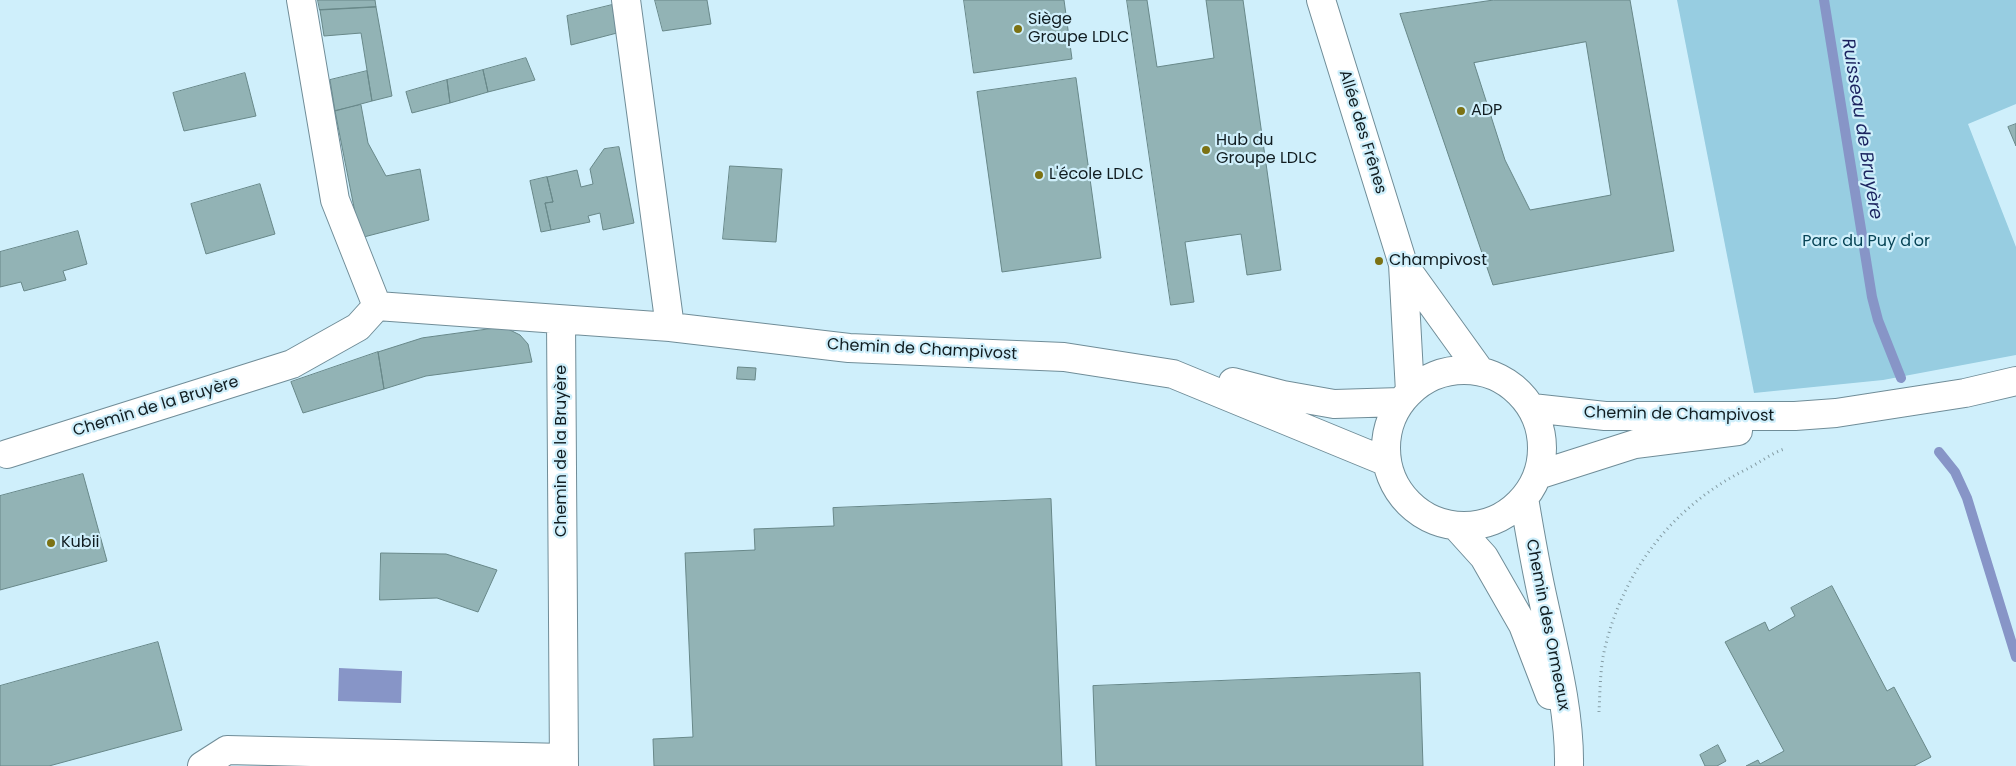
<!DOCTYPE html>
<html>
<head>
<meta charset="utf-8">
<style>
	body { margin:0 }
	canvas { display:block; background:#cfeffb }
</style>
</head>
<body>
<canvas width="2016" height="766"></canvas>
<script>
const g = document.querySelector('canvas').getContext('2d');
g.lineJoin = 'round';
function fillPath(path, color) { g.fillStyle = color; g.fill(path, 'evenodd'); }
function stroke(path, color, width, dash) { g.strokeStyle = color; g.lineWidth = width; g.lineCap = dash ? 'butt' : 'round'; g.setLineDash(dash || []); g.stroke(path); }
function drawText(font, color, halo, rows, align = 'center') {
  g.font = font + ' Poppins,sans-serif'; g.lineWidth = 4.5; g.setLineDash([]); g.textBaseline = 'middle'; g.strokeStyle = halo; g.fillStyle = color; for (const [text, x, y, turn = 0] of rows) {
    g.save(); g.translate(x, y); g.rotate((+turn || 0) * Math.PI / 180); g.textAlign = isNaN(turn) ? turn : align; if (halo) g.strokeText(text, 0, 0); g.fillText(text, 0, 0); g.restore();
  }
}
const green = new Path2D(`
	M1677,0H2016V104L1968,124L2016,247V355L1883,380L1754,393Z`);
const water = new Path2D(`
	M339,668L402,671L401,703L338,701Z`);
const stream = new Path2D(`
	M1824,0L1872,297L1878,320L1901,378
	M1939,452L1955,472L1967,498L2016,657`);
const building = new Path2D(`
	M318,0H375L376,7L320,10Z
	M655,0H707L711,24L663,31Z
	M964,0H1064L1072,59L974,73Z
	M1127,0H1147L1157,67L1214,58L1206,0H1243L1281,270L1247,275L1241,234L1185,242L1194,302L1171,305Z
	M1494,0H1630L1674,251L1493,285L1400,14ZM1586,42L1611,195L1530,210L1505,160L1474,63Z
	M612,5L617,33L571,45L567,16Z
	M376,7L392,96L372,101L361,33L324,36L320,10Z
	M526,58L535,80L488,92L483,70Z
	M483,70L488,92L450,103L447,80Z
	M367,71L372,101L335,111L330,80Z
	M245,73L256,116L184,131L173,93Z
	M1076,78L1101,258L1002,272L977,92Z
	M447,80L450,103L412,113L406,92Z
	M361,105L368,143L386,176L420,169L429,220L360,238L335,111Z
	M2016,124V146L2008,127Z
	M619,147L634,223L603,230L600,213L588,216L590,222L551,230L545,203L553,202L547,177L577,170L581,187L593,184L590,169L604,149Z
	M730,166L782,169L776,242L723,239Z
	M547,177L553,202L545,203L551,230L541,232L530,181Z
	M260,184L275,234L206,254L191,204Z
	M78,231L87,264L63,271L66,280L24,291L21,282L0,287V252Z
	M504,327L520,335L528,344L532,362L426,376L384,389L378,352L422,338Z
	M378,352L384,389L303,413L291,382Z
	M738,367L756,368L755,380L737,379Z
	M83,474L107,561L0,590V496Z
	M1051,499L1062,766H654L653,739L693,737L685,553L755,550L754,529L834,526L833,508Z
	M381,553L446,554L497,570L478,612L437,598L380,600Z
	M1832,586L1887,691L1894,687L1931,757L1914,766H1746L1758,760L1760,764L1784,751L1725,642L1765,622L1769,631L1795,616L1791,608Z
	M158,642L182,730L49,766H0V686Z
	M1420,673L1423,766H1096L1093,686Z
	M1718,745L1726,761L1717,766H1705L1700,755Z`);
const path = new Path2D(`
	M1599,712C1600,693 1600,671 1604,652C1622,571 1674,505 1747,469C1759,463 1772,453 1784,449`);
const minor = new Path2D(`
	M301,0L335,200L377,306
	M626,0L670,327
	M1321,0L1403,264L1410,392
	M1403,264L1480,371
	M377,306L670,327L849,348L1064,357L1173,374L1387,462
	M561,320L564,766
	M1386 448a78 78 0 1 1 156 0a78 78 0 1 1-156 0Z
	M1233,382L1283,395L1334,404L1401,402
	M1532,408L1605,416H1795L1836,413L1965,393L2016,381
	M7,454L292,364L358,327L377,306
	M1538,475L1635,444L1738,431
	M1524,498C1530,534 1536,569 1544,604C1555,655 1570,713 1569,766
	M1456,526L1484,557L1523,625L1550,695
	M202,766L227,750L564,758`);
const markers = [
	[1018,29,5,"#7c7214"],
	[1461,111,5,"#7c7214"],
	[1206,150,5,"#7c7214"],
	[1039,175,5,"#7c7214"],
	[1379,261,5,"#7c7214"],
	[51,543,5,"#7c7214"]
];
const poiNames = [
	["Siège",1028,20],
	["Groupe LDLC",1028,38],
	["ADP",1471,111],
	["Hub du",1216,141],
	["Groupe LDLC",1216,159],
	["L'école LDLC",1049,175],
	["Champivost",1389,261],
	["Kubii",61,543]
];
const streetNames = [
	["Allée des Frênes",1362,132,73],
	["Chemin de Champivost",922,350,3],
	["Chemin de la Bruyère",156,407,-17],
	["Chemin de Champivost",1679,415,1],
	["Chemin de la Bruyère",562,451,-90],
	["Chemin des Ormeaux",1547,625,79]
];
const parkNames = [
	["Parc du Puy d'or",1866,242]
];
const waterNames = [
	["Ruisseau de Bruyère",1861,129,81]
];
fillPath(green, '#97cde1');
fillPath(water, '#8795c7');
stroke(stream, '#8795c7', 10);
fillPath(building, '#92b3b5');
stroke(building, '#688889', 1);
stroke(minor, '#708d98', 30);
stroke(path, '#849ca4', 3, [1, 4]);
stroke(minor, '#fff', 28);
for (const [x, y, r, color] of markers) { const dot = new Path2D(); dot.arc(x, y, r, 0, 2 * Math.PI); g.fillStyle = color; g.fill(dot); stroke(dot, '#cfeffb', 2); }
drawText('16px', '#111d21', '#cfeffb', poiNames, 'left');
drawText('16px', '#111d21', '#cfeffb', streetNames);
drawText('16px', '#074456', '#cfeffb', parkNames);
drawText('italic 18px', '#1b235f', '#cfeffb', waterNames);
</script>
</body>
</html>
